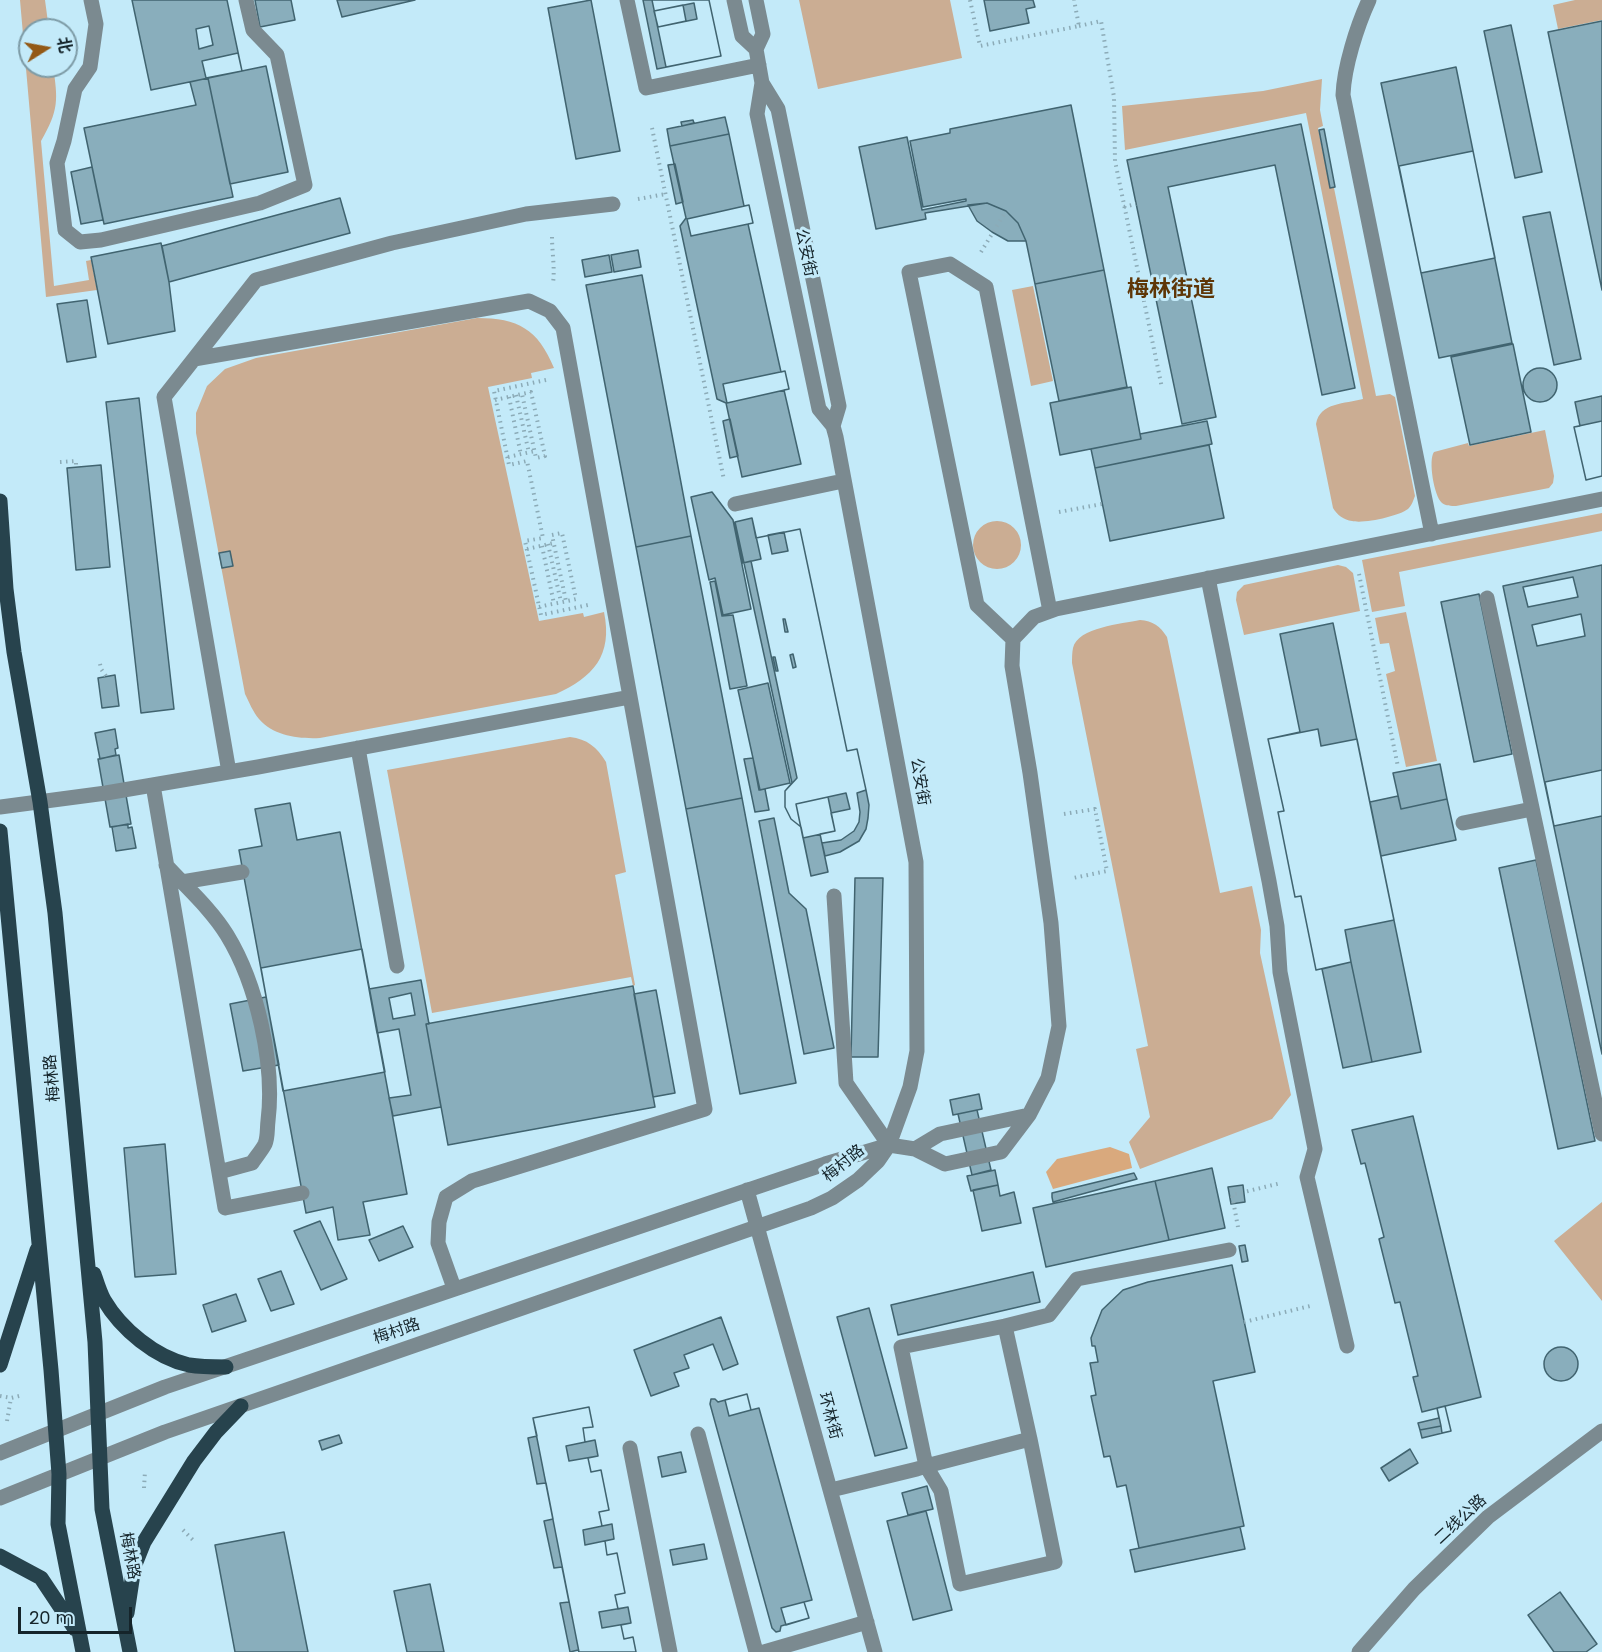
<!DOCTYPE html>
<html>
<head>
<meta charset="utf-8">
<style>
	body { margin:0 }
	#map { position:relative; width:1602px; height:1652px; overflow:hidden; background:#c3eaf9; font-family:Poppins,"Noto Sans SC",sans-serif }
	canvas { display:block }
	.north { position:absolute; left:18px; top:18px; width:60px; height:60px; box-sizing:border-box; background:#c3eaf9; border:2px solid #7d9ba6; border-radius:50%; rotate:79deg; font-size:16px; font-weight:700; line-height:24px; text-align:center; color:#15242a }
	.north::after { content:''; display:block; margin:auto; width:21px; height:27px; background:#935916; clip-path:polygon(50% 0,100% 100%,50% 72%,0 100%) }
	.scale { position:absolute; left:18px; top:1607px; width:114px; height:27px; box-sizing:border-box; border:3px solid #15242a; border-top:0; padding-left:8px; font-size:18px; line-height:21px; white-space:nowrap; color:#15242a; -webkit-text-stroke:4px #c3eaf9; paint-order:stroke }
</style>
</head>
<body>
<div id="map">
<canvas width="1602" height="1652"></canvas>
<div class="north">北</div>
<div class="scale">20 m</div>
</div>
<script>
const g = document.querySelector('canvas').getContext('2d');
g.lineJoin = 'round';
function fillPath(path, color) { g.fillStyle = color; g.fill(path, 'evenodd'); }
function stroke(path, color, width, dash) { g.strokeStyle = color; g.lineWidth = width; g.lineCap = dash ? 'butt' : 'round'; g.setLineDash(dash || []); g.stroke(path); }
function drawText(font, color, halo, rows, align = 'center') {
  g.font = font + ' Poppins,"Noto Sans SC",sans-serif'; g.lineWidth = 6; g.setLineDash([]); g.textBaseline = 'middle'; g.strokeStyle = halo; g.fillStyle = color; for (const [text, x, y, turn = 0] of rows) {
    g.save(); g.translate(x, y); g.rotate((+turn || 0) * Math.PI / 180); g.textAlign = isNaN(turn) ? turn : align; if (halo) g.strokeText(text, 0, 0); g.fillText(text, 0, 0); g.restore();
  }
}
const green = new Path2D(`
	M20,0H45L49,30H30V66H53C58,100 59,110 41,141L54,286L89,280L86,261L91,260L97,290L46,297Z
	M799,0H950L962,58L818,89Z
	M1575,0H1602V20L1558,29L1553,5Z
	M1322,79L1320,110L1323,126L1318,128L1330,188H1334L1376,396L1390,394L1395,397L1415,496C1413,501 1412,505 1408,509C1399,516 1364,524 1352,521C1344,520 1337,515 1333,508L1316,424C1320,402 1345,404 1363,399L1306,113L1125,150L1122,106L1263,91Z
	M1033,286L1053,381L1031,386L1012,290Z
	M477,318C518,318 538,329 554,368L531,373L532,378L488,387L539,621L583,613L584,617L604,612C613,656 593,677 556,694L320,738C298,739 274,736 259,719C253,712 249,702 245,694L196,433V413L207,386L225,369L256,358Z
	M1545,430L1554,476L1553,483L1549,488L1456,506C1451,506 1446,506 1442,503C1434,496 1428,460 1434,452L1468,443L1469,446Z
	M1602,513V531L1399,572L1405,606L1372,612L1362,560Z
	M973 545a24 24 0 1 1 48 0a24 24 0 1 1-48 0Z
	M1338,565L1346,567L1353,573L1360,611L1244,635L1236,600L1237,592L1244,585Z
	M1406,612L1437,761L1406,767L1386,674L1395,671L1389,643L1380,644L1375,618Z
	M1140,620C1153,621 1160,626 1167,637L1220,893L1252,886L1261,930L1260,953L1291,1095L1272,1119L1140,1169L1129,1142L1150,1117L1136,1049L1148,1046L1072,663C1072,658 1072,653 1073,648C1078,627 1122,624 1140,620Z
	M570,737C587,739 597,747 606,762L626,872L615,875L635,985L633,986L631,977L432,1013L387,770Z
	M1602,1202V1301L1554,1241Z`);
const water = new Path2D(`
	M1110,1147L1129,1154L1132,1168L1053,1189L1046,1172L1057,1159Z`);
const building = new Path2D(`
	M227,0L242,71L151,90L132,0Z
	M255,0H291L295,20L260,27Z
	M337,0H415L342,17Z
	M591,0L620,151L576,159L548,8Z
	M643,0H709L721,56L657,69Z
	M652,0H709L721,56L666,67Z
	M984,0H1033L1035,7L1026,9L1029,23L990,31Z
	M694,3L697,19L658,27L654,11Z
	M683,5L686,21L658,27L654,11Z
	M1602,21V290L1548,32Z
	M1511,25L1542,172L1515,178L1484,31Z
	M209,26L213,45L199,49L196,29Z
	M238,53L242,71L206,78L202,61Z
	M266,66L288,172L230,184L208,78Z
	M1456,67L1512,343L1439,358L1381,83Z
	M208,78L233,197L104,224L84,128L196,105L190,82Z
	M1071,105L1104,270L1035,284L1026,241L1018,223L1006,211L987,203L925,213L926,219L876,229L859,147L907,137L922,210L966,201V199L923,207L910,141L950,133V129Z
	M725,117L729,134L670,146L667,129Z
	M693,120L694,123L682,126L681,122Z
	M1301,124L1355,388L1322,395L1275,165L1168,187L1216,417L1182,424L1127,160Z
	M1324,129L1335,187L1330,188L1319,130Z
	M729,134L744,206L749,205L753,223L748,224L781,372L785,371L789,389L784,390L801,464L742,477L726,403L717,399L680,226L686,218L670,146Z
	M1473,151L1495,258L1421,273L1399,166Z
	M675,164L683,202L676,204L668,165Z
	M92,167L103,220L81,224L71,172Z
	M340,198L350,233L169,282L162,246Z
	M987,203L1006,211L1018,223L1026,241H1008L992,232L977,221L968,205Z
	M749,205L753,223L691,236L687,219Z
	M1550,212L1581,359L1554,365L1523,217Z
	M161,243L169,282L175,331L108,344L91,257Z
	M638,250L641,267L614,272L611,255Z
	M609,255L612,272L585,277L582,260Z
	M1104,270L1127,387L1059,401L1035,284Z
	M642,275L691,536L636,547L586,285Z
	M87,300L96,357L67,362L57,304Z
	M1513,344L1531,432L1470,445L1451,357Z
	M1523 385a17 17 0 1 1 34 0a17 17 0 1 1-34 0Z
	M785,371L789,389L727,403L723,384Z
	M1131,387L1141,439L1060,455L1050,403Z
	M1602,396V476L1586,480L1574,427L1580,426L1575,402Z
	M139,398L174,709L141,713L106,402Z
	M730,419L738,456L730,458L723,421Z
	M1207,421L1212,444L1095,468L1091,449L1141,439L1140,434Z
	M1602,421V476L1586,480L1574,427Z
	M1209,445L1224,518L1110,541L1095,468Z
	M101,465L110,567L76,570L67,468Z
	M712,492L733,520L751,609L723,615L715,578L709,580L691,497Z
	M752,518L756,538L800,529L847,751L857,749L866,790L857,793L860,812L859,822L854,831L841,840L822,843L828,872L811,876L801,827L791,819L785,807V791L797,778L751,561L743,563L735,522Z
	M752,518L756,538L800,529L847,751L857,749L866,790L857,793L860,812L859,822L854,831L841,840L822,843L828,872L811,876L801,827L791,819L785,807V791L792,783L735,522Z
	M752,518L761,559L743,563L735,522Z
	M784,532L788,551L772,554L768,535Z
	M691,536L742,798L686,809L636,547Z
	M230,551L233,566L222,568L219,553Z
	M1602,565V1054L1503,586Z
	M1573,577L1578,597L1528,607L1523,587Z
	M715,581L722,616L733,615L747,686L730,689L710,582Z
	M1479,594L1512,754L1474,762L1441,602Z
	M1581,614L1585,636L1537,646L1532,625Z
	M783,619H785L788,632H785Z
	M1333,623L1421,1052L1372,1062L1351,962L1316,970L1301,896L1295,897L1278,812L1284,811L1268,739L1300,732L1280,634Z
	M793,654L796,667L793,668L790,655Z
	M773,657H775L778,671H776Z
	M115,675L119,706L102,708L98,678Z
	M768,683L790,783L760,790L738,690Z
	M115,729L118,748L115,749L116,755L100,759L95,733Z
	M1318,729L1321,746L1357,739L1394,920L1345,930L1351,962L1316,970L1301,896L1295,897L1278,812L1284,811L1268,739Z
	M119,755L131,824L110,827L98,759Z
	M753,758L759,790L765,789L769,810L755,812L744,759Z
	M1440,764L1447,799L1401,809L1393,773Z
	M1602,770V816L1554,826L1545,782Z
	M866,790L869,805L868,818L866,829L859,841L840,852L825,856L822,843L841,840L854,831L859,822L860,812L857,793Z
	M846,793L850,809L831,813L835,831L820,834L828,872L811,876L796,804Z
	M1398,796L1401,809L1447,799L1456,840L1381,856L1370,802Z
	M828,797L835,831L803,838L796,804Z
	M742,798L796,1083L740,1094L686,809Z
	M290,803L297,840L340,832L407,1194L363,1202L370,1235L338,1240L333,1207L306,1213L239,850L262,846L255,809Z
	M774,818L789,893L806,909L834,1048L804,1054L759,821Z
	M128,824V828L132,827L136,848L116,851L112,827Z
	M1536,860L1595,1141L1558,1149L1499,868Z
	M855,878H883L878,1057H851Z
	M362,949L385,1072L283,1091L261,968Z
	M1351,962L1372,1062L1343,1068L1322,969Z
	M421,980L429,1024H426L441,1107L393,1116L389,1098L411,1095L399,1029L377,1033L369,989Z
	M633,986L655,1107L448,1145L426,1024Z
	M656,990L675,1093L653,1097L634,994Z
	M411,993L415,1015L393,1019L389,998Z
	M266,997L279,1065L243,1071L230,1004Z
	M979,1094L982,1109L953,1115L950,1100Z
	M977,1110L991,1170L972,1175L958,1114Z
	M1413,1116L1481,1397L1422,1412L1413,1377L1418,1376L1400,1302L1395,1303L1379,1239L1384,1237L1365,1163L1361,1164L1352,1130Z
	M165,1144L176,1274L135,1277L124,1148Z
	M1212,1168L1225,1228L1169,1240L1155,1181Z
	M995,1170L998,1185L971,1191L967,1176Z
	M1134,1173L1137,1179L1053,1202L1052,1197V1193Z
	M1155,1181L1169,1240L1046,1267L1033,1208Z
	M998,1185L1000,1196L1014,1192L1021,1223L982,1231L973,1190Z
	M1243,1185L1245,1202L1231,1204L1228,1187Z
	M320,1221L347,1279L321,1290L294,1231Z
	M403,1226L413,1247L379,1261L369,1240Z
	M1245,1245L1248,1261L1242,1262L1239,1246Z
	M1232,1265L1255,1372L1213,1381L1244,1526L1139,1548L1126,1485L1117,1487L1110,1456L1104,1457L1091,1396L1096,1395L1090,1363L1098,1362L1095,1346H1092L1091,1338L1102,1310L1123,1290L1148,1282Z
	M281,1271L294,1304L271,1311L258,1279Z
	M1033,1272L1040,1302L898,1335L891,1305Z
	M236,1294L246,1321L212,1332L203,1305Z
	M869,1308L907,1448L875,1456L837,1317Z
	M721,1317L738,1364L723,1370L713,1344L684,1355L689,1368L674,1373L679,1386L651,1396L634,1350Z
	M1544 1364a17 17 0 1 1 34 0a17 17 0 1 1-34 0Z
	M747,1394L751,1410L759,1408L812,1600L804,1602L809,1618L781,1626L780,1631L776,1632L772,1628L710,1404L711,1399H715L718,1402Z
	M747,1394L751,1410L729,1416L725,1400Z
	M1445,1406L1451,1431L1442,1433L1441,1426L1420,1430L1418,1423L1439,1418L1437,1408Z
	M1445,1406L1451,1431L1422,1438L1420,1430L1441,1426L1437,1408Z
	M589,1407L593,1427L583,1428L585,1442L595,1440L598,1456L588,1458L591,1472L601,1470L609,1510L599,1512L602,1526L612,1524L614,1539L605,1541L607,1555L617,1553L625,1593L615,1595L618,1609L628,1607L631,1623L621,1625L624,1639L633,1637L636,1652H579L533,1418Z
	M589,1407L593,1427L583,1428L585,1442L595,1440L598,1456L588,1458L591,1472L601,1470L609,1510L599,1512L602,1526L612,1524L614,1539L605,1541L607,1555L617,1553L625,1593L615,1595L618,1609L628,1607L631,1623L621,1625L624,1639L633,1637L636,1652H579L578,1650L570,1652L560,1603L569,1602L562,1567L554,1568L544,1521L553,1519L546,1483L537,1484L528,1438L537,1436L533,1418Z
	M339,1435L342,1443L322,1450L319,1441Z
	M595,1440L598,1456L569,1461L566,1446Z
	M1410,1449L1418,1463L1389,1481L1381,1468Z
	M681,1452L686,1472L662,1477L658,1457Z
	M927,1486L933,1509L908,1515L902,1493Z
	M926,1511L952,1610L913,1620L887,1521Z
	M612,1524L614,1539L585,1545L583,1530Z
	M1240,1527L1245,1549L1135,1572L1130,1550Z
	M284,1532L308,1652H235L215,1545Z
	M704,1544L707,1559L673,1565L670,1550Z
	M430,1584L444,1652H407L394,1591Z
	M1560,1592L1597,1644L1586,1652H1554L1528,1615Z
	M804,1602L809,1618L786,1625L781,1608Z
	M628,1607L631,1623L602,1628L599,1612Z`);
const path = new Path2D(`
	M970,0L980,46L1079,26L1074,0
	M1079,26L1101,21L1114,97L1115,161L1162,388
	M652,128L724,480
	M638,199L666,194
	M1124,207L1136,204
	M552,237C552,252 555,268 553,283
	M981,252L1006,211
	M546,380L494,391L509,465L527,461L543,538L525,541L541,615L588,605
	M516,395L529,453
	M509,397L521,455
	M495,400L531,392L545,456L536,458L522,394
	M508,457L535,451
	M60,462L76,461V467
	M1059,512L1102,504
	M548,544L561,602
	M542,546L554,604
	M527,549L554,543
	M1359,574L1398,767
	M539,607C551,604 564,602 576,599L562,533L552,535L566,601
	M100,664L101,669L106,676
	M1064,814L1095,809L1107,871L1073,878
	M1238,1227L1232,1195L1281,1183
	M1244,1322L1310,1306
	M0,1396L11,1398L23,1395
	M7,1421L11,1398
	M1425,1425L1440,1421
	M144,1488L145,1471
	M183,1530L193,1540`);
const minor = new Path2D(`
	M91,0L96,24L90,67L75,89L64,141L57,163L65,230L80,242L101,240L260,203L305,185L277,55L253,30L246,0
	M627,0L646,88L759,65
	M734,0L742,36L756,49L762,83L778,109L839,406L833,426
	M1369,0C1357,26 1344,67 1343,95L1432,534
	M756,49L763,34L756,0
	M194,359L256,280L392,243L526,214L613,204
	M735,504L843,481
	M1208,578L1269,881L1277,926L1280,972L1315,1149L1307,1177L1347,1346
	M1487,598L1602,1134
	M1013,639L977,605L909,272L950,264L986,287L1050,611
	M358,748L397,966
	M229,772L164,397L194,359L529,301L550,311L563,328L705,1109L472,1181L446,1197L439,1222L438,1243L454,1288
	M153,785L225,1208L302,1193
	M0,807L106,793L258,767L630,697
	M1463,823L1532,809
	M166,865C187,888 211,909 227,935C257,984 275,1064 268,1121C267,1128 268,1137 265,1144C262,1150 256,1157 252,1163L219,1172
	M182,882L242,872
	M834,896L846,1083L889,1145
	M915,1149L940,1134L1029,1115
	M747,1190L875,1652
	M698,1434L756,1652
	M1030,1439L1005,1326L1049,1315L1077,1279L1229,1250
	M630,1448L670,1652
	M0,1453L165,1387L825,1164L889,1145L915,1149L945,1164L1001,1152L1029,1115L1048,1078L1059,1026L1051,923L1030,773L1012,666L1013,639L1034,617L1056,609L1602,499
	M831,1490L917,1469L926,1466L1030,1439L1055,1562L960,1584L941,1491L926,1466L901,1347L1005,1326
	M0,1498L165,1432L811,1208L832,1198L858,1180L878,1161L889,1145L910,1087L917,1051L916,862L836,437L833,426L819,409L757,114L762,83
	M764,1652L867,1622
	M1359,1652L1414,1589L1488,1517L1602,1431`);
const major = new Path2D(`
	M0,501L6,589L14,652L40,802L55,913L95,1342L102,1509L130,1652
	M0,831L51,1370L59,1474L58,1524L83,1652
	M94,1274C97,1283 100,1293 104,1300C121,1329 156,1358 189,1365C201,1367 213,1367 226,1367
	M0,1365L37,1250
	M0,1556L41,1578L75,1629
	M127,1613L134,1567L144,1542L194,1461L216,1432L241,1406`);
const streetNames = [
	["公安街",805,253,78],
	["公安街",919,782,80],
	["梅林路",53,1078,-95],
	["梅村路",844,1164,-39],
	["梅村路",397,1332,-19],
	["环林街",829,1416,75],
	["二线公路",1461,1520,-43],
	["梅林路",129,1556,79]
];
const districtNames = [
	["梅林街道",1171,290]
];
fillPath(green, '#cbad93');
fillPath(water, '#d9a97d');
fillPath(building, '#89aebc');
stroke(building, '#416470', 1.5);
stroke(path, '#8cabb7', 4, [1.5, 4.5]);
stroke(minor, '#7b8a90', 15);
stroke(major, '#27434d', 15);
drawText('16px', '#15242a', '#c3eaf9', streetNames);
drawText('bold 22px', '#5e3607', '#c3eaf9', districtNames);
</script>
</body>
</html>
